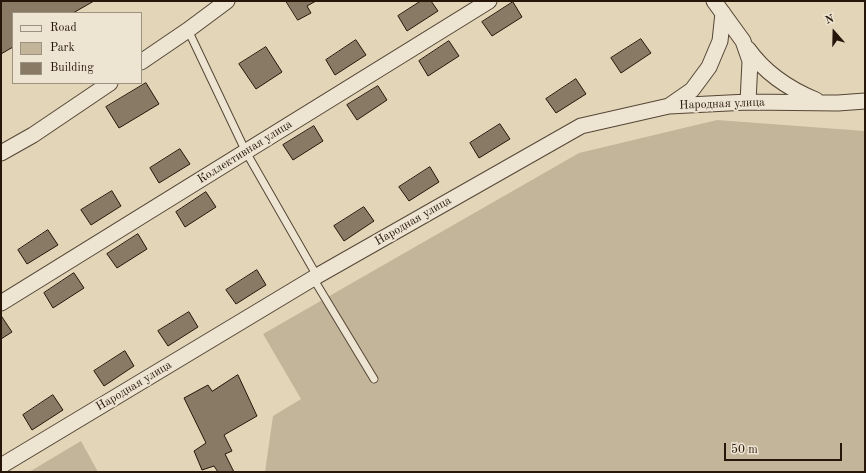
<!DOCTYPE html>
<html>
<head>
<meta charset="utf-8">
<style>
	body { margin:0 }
	#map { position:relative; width:866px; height:473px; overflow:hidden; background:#e3d6b8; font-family:"Old Standard TT",serif }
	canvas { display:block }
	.frame { position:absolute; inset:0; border:2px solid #26160a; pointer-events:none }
	.legend { position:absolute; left:12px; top:12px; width:130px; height:72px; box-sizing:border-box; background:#ede4d1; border:1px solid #9d9281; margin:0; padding:5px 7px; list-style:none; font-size:12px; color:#26160a }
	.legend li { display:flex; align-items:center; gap:8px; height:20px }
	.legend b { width:20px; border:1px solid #9d9281 }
	.north { position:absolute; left:814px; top:12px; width:40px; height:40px; -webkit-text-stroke:3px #ede4d1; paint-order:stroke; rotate:340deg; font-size:11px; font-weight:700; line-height:16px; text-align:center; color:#26160a }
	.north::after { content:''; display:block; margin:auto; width:14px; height:18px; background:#26160a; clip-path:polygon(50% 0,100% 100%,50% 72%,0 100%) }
	.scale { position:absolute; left:724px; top:443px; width:118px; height:18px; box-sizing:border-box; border:2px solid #26160a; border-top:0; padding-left:5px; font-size:12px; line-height:14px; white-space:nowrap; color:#26160a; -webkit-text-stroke:3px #ede4d1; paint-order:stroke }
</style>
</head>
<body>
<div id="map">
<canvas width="866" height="473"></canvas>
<div class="frame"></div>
<ul class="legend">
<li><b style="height:5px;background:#ede4d1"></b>Road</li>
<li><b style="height:11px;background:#c3b59a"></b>Park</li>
<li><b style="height:11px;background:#887a64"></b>Building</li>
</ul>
<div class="north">N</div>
<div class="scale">50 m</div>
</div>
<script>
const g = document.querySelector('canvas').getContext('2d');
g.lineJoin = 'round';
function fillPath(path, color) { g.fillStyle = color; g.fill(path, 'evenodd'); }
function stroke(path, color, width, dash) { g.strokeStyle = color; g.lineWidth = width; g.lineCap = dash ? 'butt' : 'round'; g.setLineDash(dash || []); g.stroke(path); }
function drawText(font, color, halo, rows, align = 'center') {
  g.font = font + ' "Old Standard TT",serif'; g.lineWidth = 4; g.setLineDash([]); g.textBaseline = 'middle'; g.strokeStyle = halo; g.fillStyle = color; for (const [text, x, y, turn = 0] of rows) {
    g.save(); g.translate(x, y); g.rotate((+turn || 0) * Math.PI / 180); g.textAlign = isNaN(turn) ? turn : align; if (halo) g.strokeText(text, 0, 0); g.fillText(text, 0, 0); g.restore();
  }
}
const green = new Path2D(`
	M717,120L865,131V472H265L273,416L301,399L263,334L579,153Z
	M81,441L98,472H29Z`);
const building = new Path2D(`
	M2,1H94L73,13H13V47L1,54V2Z
	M286,1H316L307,6L311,13L298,20Z
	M421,1H431L438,11L407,31L398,16Z
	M513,2L522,17L492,36L482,22Z
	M641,39L651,53L621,73L611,58Z
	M356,40L366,55L335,75L326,60Z
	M449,41L459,56L428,76L419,61Z
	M266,47L282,72L256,89L239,64Z
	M576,79L586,94L556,113L546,99Z
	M146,83L159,104L119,128L106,107Z
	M378,86L387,100L357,120L347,105Z
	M500,124L510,139L479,158L470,143Z
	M314,126L323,141L293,160L283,145Z
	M180,149L190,164L159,183L150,168Z
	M430,167L439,182L409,201L399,187Z
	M112,191L121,206L91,225L81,210Z
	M206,192L216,207L185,227L176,212Z
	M364,207L374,221L344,241L334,226Z
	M48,230L58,245L27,264L18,250Z
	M138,234L147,249L117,268L107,254Z
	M257,270L266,285L236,304L226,290Z
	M74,273L84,288L53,308L44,293Z
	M189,312L198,327L168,346L158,331Z
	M2,317L12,332L1,339V318Z
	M125,351L134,366L104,386L94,371Z
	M238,375L257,416L224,435L232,451L225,454L234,472H218L214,466L202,470L194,451L206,443L184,398L208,385L212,391Z
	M53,395L63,410L32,430L23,415Z`);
const service = new Path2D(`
	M188,30L246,152L317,276
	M313,278L374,379`);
const minor = new Path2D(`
	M714,1L743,41L750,61L748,102
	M748,49C765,73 789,89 816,100
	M141,62L188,30L227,1
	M669,106L692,90L709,67L720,41L723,13
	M1,153L33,135L110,83
	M1,303L489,1
	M1,466L317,276L581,126L669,106L748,102L838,103L865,101`);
const streetNames = [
	["Народная улица",722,104,-2],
	["Коллективная улица",245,152,-32],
	["Народная улица",413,221,-30],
	["Народная улица",134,386,-31]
];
fillPath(green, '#c3b59a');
fillPath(building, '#887a64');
stroke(building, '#26160a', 1);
stroke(service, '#554636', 9);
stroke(minor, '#554636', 17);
stroke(service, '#ede4d1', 7);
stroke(minor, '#ede4d1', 15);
drawText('12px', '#26160a', '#ede4d1', streetNames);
</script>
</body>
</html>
